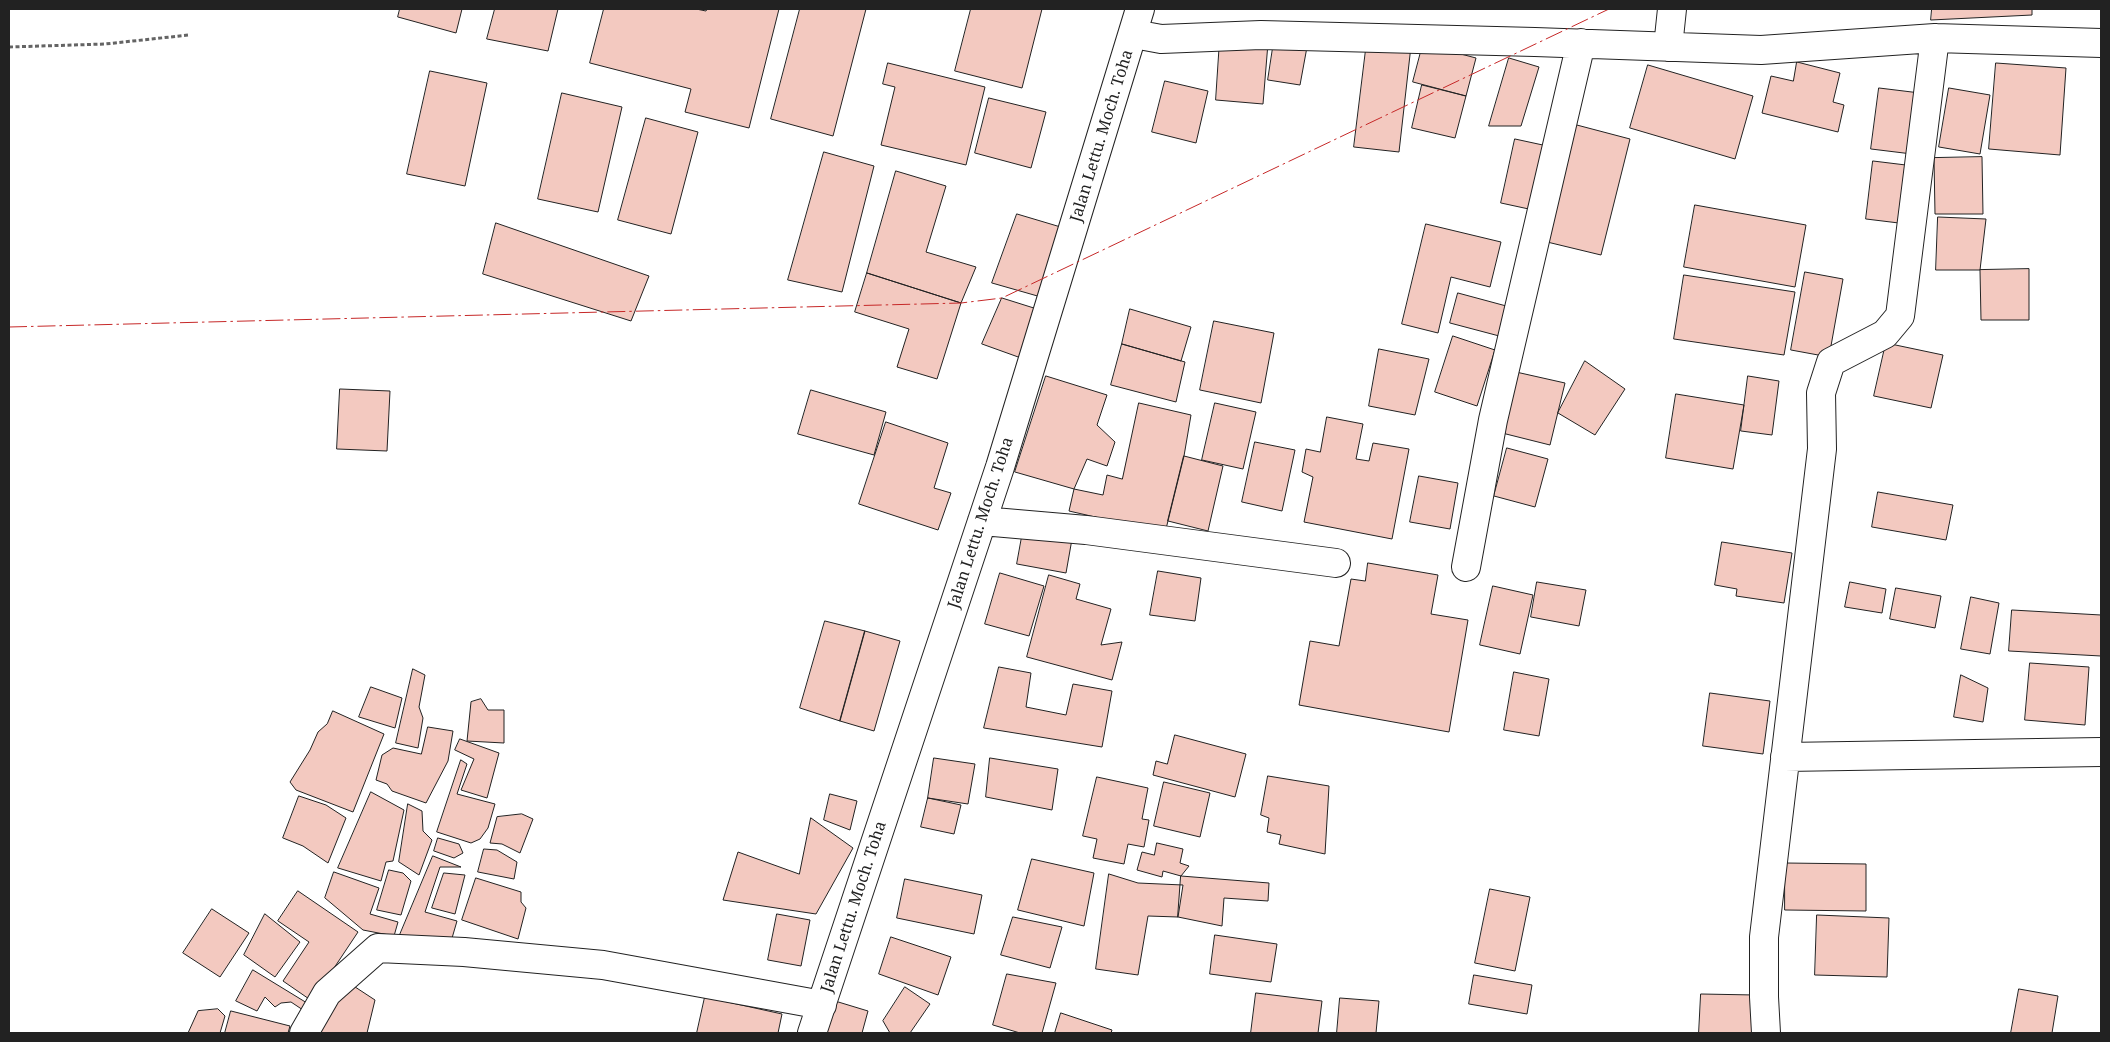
<!DOCTYPE html>
<html>
<head>
<meta charset="utf-8">
<style>
	body { margin:0 }
	#map { position:relative; width:2110px; height:1042px; overflow:hidden; background:#fff; font-family:"Noto Serif",serif }
	canvas { display:block }
	.frame { position:absolute; inset:0; border:10px solid #222; pointer-events:none }
</style>
</head>
<body>
<div id="map">
<canvas width="2110" height="1042"></canvas>
<div class="frame"></div>
</div>
<script>
const g = document.querySelector('canvas').getContext('2d');
g.lineJoin = 'round';
function fillPath(path, color) { g.fillStyle = color; g.fill(path, 'evenodd'); }
function stroke(path, color, width, dash) { g.strokeStyle = color; g.lineWidth = width; g.lineCap = dash ? 'butt' : 'round'; g.setLineDash(dash || []); g.stroke(path); }
function drawText(font, color, halo, rows, align = 'center') {
  g.font = font + ' "Noto Serif",serif'; g.lineWidth = 4; g.setLineDash([]); g.textBaseline = 'middle'; g.strokeStyle = halo; g.fillStyle = color; for (const [text, x, y, turn = 0] of rows) {
    g.save(); g.translate(x, y); g.rotate((+turn || 0) * Math.PI / 180); g.textAlign = isNaN(turn) ? turn : align; if (halo) g.strokeText(text, 0, 0); g.fillText(text, 0, 0); g.restore();
  }
}
const building = new Path2D(`
	M400,9H462L456,33L398,17Z
	M495,9H558L548,51L487,39Z
	M604,9H696L706,11L707,9H779L749,128L685,112L691,89L590,63Z
	M800,9H866L833,136L771,119Z
	M971,9H1042L1022,88L955,71Z
	M1932,9H2032V15L1931,20Z
	M1220,39L1268,43L1263,104L1216,100Z
	M1274,41L1307,47L1300,85L1268,80Z
	M1367,41L1411,46L1399,152L1354,147Z
	M1423,44L1476,58L1466,96L1413,82Z
	M1509,58L1539,67L1521,126H1489Z
	M1797,62L1840,73L1833,102L1844,105L1838,132L1762,113L1771,76L1793,81Z
	M888,63L985,87L966,165L881,145L895,87L883,84Z
	M1996,63L2066,68L2060,155L1989,149Z
	M1648,65L1753,96L1735,159L1630,128Z
	M430,71L487,83L465,186L407,174Z
	M1165,81L1208,91L1196,143L1152,132Z
	M1422,85L1466,96L1455,138L1412,128Z
	M1879,88L1920,93L1912,154L1871,149Z
	M1949,88L1990,95L1980,154L1939,147Z
	M562,93L622,107L598,212L538,199Z
	M989,98L1046,112L1031,168L975,153Z
	M646,118L698,132L671,234L618,220Z
	M1573,124L1630,139L1601,255L1543,241Z
	M1515,139L1552,147L1538,211L1501,203Z
	M824,152L874,166L842,292L788,280Z
	M1982,157L1983,214H1935L1934,158Z
	M1873,161L1914,166L1907,224L1866,219Z
	M896,171L946,186L926,252L976,267L961,303L867,273Z
	M1695,205L1806,225L1795,287L1684,267Z
	M1017,214L1064,228L1041,297L992,283Z
	M1938,217L1986,219L1980,270H1936Z
	M496,223L649,276L631,321L483,274Z
	M1426,224L1501,242L1490,287L1451,277L1438,333L1402,324Z
	M2029,269V320H1981L1980,270Z
	M1805,272L1843,279L1829,357L1791,350Z
	M867,273L961,303L937,379L897,367L909,329L855,312Z
	M1684,275L1795,292L1784,355L1674,339Z
	M1458,293L1510,307L1503,337L1450,323Z
	M1002,298L1037,309L1021,358L982,344Z
	M1130,309L1191,327L1181,361L1122,344Z
	M1214,321L1274,333L1261,403L1200,390Z
	M1453,336L1495,350L1477,406L1435,392Z
	M1886,343L1943,355L1931,408L1874,396Z
	M1122,344L1185,362L1176,402L1111,385Z
	M1379,349L1429,359L1415,415L1369,406Z
	M1585,361L1625,389L1595,435L1558,413Z
	M1516,372L1565,383L1550,445L1502,433Z
	M1046,376L1107,395L1097,425L1115,442L1107,466L1087,459L1074,489L1015,472Z
	M1748,376L1779,381L1772,435L1741,431Z
	M340,389L390,391L387,451L337,449Z
	M811,390L886,412L874,455L798,434Z
	M1676,394L1744,405L1733,469L1666,458Z
	M1139,403L1191,415L1184,456L1165,533L1069,511L1074,489L1103,495L1107,475L1122,479Z
	M1215,403L1256,412L1243,469L1202,460Z
	M1327,417L1363,424L1356,459L1369,461L1373,443L1409,449L1392,539L1304,522L1313,477L1302,472L1306,449L1320,452Z
	M886,422L948,443L934,488L951,493L938,530L859,504Z
	M1255,442L1295,450L1282,511L1242,502Z
	M1507,448L1548,459L1535,507L1494,496Z
	M1184,456L1223,466L1208,531L1168,521Z
	M1419,476L1458,483L1450,529L1410,522Z
	M1878,492L1953,505L1946,540L1872,527Z
	M1023,531L1072,539L1066,573L1017,564Z
	M1722,542L1792,553L1784,603L1736,596L1737,589L1715,585Z
	M1368,563L1438,575L1431,614L1468,620L1449,732L1299,705L1310,641L1339,646L1351,579L1365,581Z
	M1158,571L1201,578L1195,621L1150,615Z
	M1000,573L1044,586L1029,636L985,624Z
	M1049,575L1080,584L1076,599L1111,609L1101,645L1122,642L1112,680L1027,657Z
	M1537,582L1586,590L1579,626L1531,617Z
	M1850,582L1886,589L1882,613L1845,607Z
	M1493,586L1533,595L1520,654L1480,645Z
	M1896,588L1941,596L1935,628L1890,619Z
	M1971,597L1999,603L1990,654L1961,649Z
	M2012,610L2101,615V656L2009,651Z
	M825,621L865,631L840,721L800,708Z
	M865,631L900,641L874,731L840,721Z
	M2030,663L2089,667L2085,725L2025,720Z
	M999,667L1031,673L1026,707L1066,715L1073,684L1112,691L1102,747L984,728Z
	M413,669L425,675L419,707L423,718L418,748L396,743Z
	M1514,672L1549,679L1539,736L1504,730Z
	M1961,675L1988,688L1983,722L1954,717Z
	M371,687L402,698L395,728L359,717Z
	M1710,693L1770,701L1763,754L1703,746Z
	M481,699L488,710H504V743L467,741L471,702Z
	M333,711L384,734L353,812L296,790L290,782L310,750L318,732L327,724Z
	M428,727L453,731L448,761L426,803L392,791L387,784L376,780L382,755L393,748L421,754Z
	M1175,735L1246,754L1235,797L1153,775L1156,761L1167,764Z
	M460,739L499,753L487,798L461,790L474,759L455,750Z
	M934,758L975,764L968,804L928,798Z
	M990,758L1058,769L1052,810L986,797Z
	M461,760L467,764L457,794L495,804L488,828L480,839L471,843L437,832Z
	M1268,776L1329,786L1325,854L1279,844L1281,835L1267,832L1269,818L1261,815Z
	M1097,777L1148,788L1142,819L1149,820L1144,847L1128,844L1124,864L1093,858L1097,839L1083,836Z
	M1164,782L1210,793L1200,837L1154,826Z
	M371,792L404,810L393,861L386,862L381,881L338,868Z
	M830,794L857,801L850,830L824,820Z
	M299,796L326,805L346,818L328,863L303,846L283,838Z
	M928,798L961,805L954,834L921,827Z
	M408,804L422,811L423,831L432,840L419,875L399,862Z
	M522,814L533,819L520,853L502,844L490,843L497,817Z
	M811,818L853,848L816,914L723,900L738,852L799,874Z
	M438,838L459,844L463,853L454,858L434,851Z
	M1157,843L1183,849L1180,863L1189,866L1181,876L1163,871L1162,877L1137,870L1142,852L1154,855Z
	M484,849L497,850L517,862L514,879L478,872Z
	M433,856L461,867H440L425,912L457,921L450,945L399,937Z
	M1032,859L1094,873L1084,926L1018,910Z
	M1785,863L1866,864V911L1785,910Z
	M389,870L403,873L411,881L401,915L377,910Z
	M334,872L379,888L370,914L398,922L394,936L363,930L325,898Z
	M444,873L465,875L455,914L432,908Z
	M1109,874L1138,883L1183,885L1178,917L1148,916L1138,975L1096,969Z
	M1181,876L1269,883L1268,901L1224,898L1222,926L1178,917Z
	M476,878L521,892V902L526,908L518,939L462,920Z
	M905,879L982,895L974,934L897,918Z
	M1490,889L1530,897L1515,971L1475,963Z
	M298,891L358,932L312,1001L283,981L309,942L278,921Z
	M212,909L249,933L220,977L183,953Z
	M265,914L300,942L275,977L244,955Z
	M777,914L810,920L801,966L768,960Z
	M1817,915L1889,918L1887,977L1815,975Z
	M1013,917L1062,927L1050,968L1001,955Z
	M1215,935L1277,944L1271,982L1210,974Z
	M891,937L951,957L938,995L879,974Z
	M253,970L307,1003L303,1010L291,1002L281,1003L275,1007L265,997L257,1011L236,1001Z
	M1007,974L1056,983L1042,1033H1020L993,1025Z
	M1474,975L1532,985L1527,1014L1469,1004Z
	M346,981L375,1000L367,1033H313Z
	M905,987L930,1004L910,1033H890L883,1021Z
	M2019,989L2058,996L2052,1033H2011Z
	M1256,993L1322,1001L1318,1033H1251Z
	M1701,994L1755,995L1753,1033H1699Z
	M705,997L782,1014L778,1033H697Z
	M1340,998L1379,1001L1376,1033H1337Z
	M835,1001L868,1011L862,1033H825Z
	M218,1009L225,1016L220,1033H188L198,1011Z
	M231,1011L290,1026L288,1033H225Z
	M1061,1013L1112,1030L1111,1033H1055Z`);
const path = new Path2D(`
	M9,47L105,44L189,35`);
const street = new Path2D(`
	M1134,34L1161,39L1261,35L1535,42L1761,50L1935,38L2101,43
	M1668,47L1672,9
	M982,521L1086,530L1336,563
	M1466,567L1493,420L1581,43
	M1785,757L2101,752
	M304,1033L327,993L378,948L464,952L603,965L822,1005
	M812,1033L1000,467L1140,9
	M1766,1033L1764,997V937L1822,449L1821,393L1831,362L1885,334L1900,316L1935,38`);
const power = new Path2D(`
	M9,327L961,303L1002,298L1609,9`);
const streetNames = [
	["Jalan Lettu. Moch. Toha",1102,136,-73],
	["Jalan Lettu. Moch. Toha",981,523,-72],
	["Jalan Lettu. Moch. Toha",854,907,-72]
];
fillPath(building, '#f3c9c0');
stroke(building, '#222', 1);
stroke(street, '#222', 30);
stroke(path, '#646464', 3, [4, 2.5]);
stroke(street, '#fff', 28);
stroke(power, '#c62828', 1, [18, 4, 2.5, 4]);
drawText('16px', '#222', '#fff', streetNames);
</script>
</body>
</html>
